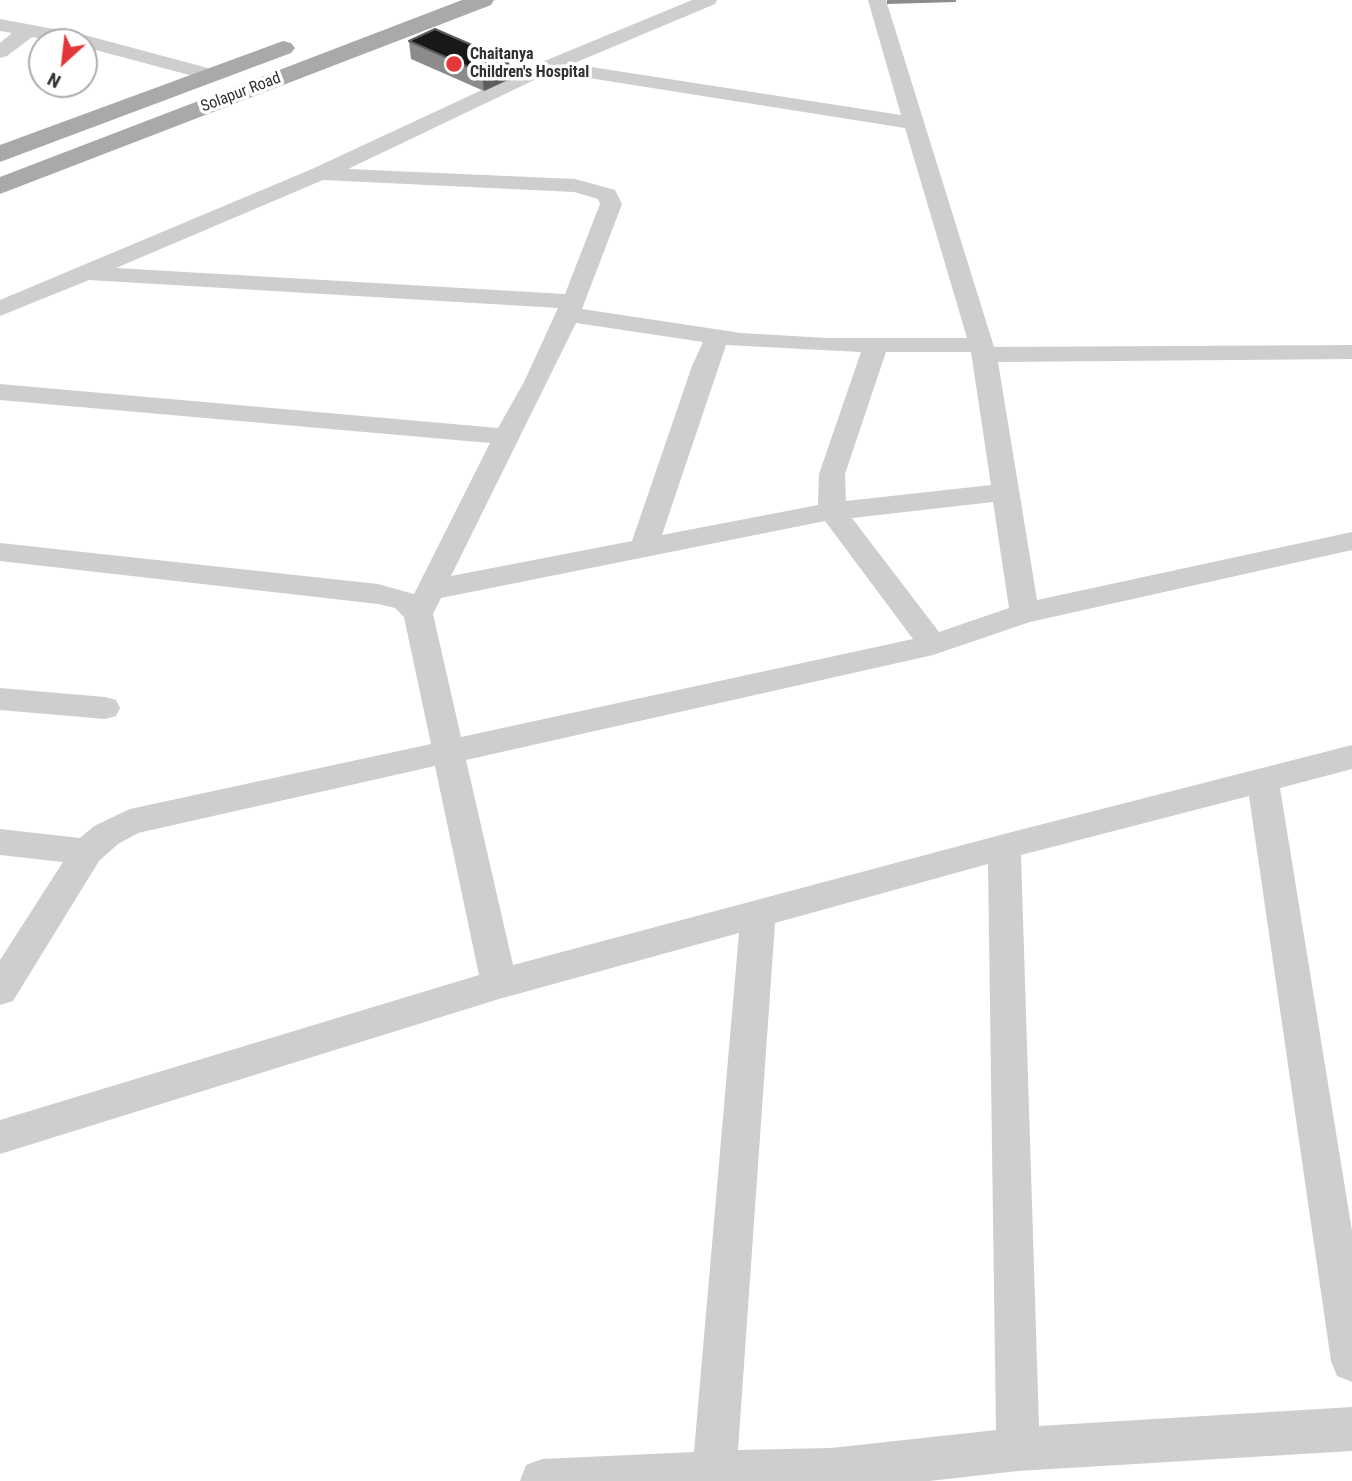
<!DOCTYPE html>
<html>
<head>
<meta charset="utf-8">
<style>
	body { margin:0 }
	#map { position:relative; width:1352px; height:1481px; overflow:hidden; background:#fff; font-family:"Roboto Condensed",sans-serif }
	canvas { display:block }
	.north { position:absolute; left:28px; top:28px; width:70px; height:70px; box-sizing:border-box; background:#fff; border:2px solid #adadad; border-radius:50%; rotate:207deg; font-size:19px; font-weight:700; line-height:28px; text-align:center; color:#313131 }
	.north::after { content:''; display:block; margin:auto; width:24px; height:32px; background:#e4373a; clip-path:polygon(50% 0,100% 100%,50% 72%,0 100%) }
</style>
</head>
<body>
<div id="map">
<canvas width="1352" height="1481"></canvas>
<div class="north">N</div>
</div>
<script>
const g = document.querySelector('canvas').getContext('2d');
g.lineJoin = 'round';
function fillPath(path, color) { g.fillStyle = color; g.fill(path, 'evenodd'); }
function stroke(path, color, width, dash) { g.strokeStyle = color; g.lineWidth = width; g.lineCap = dash ? 'butt' : 'round'; g.setLineDash(dash || []); g.stroke(path); }
function drawText(font, color, halo, rows, align = 'center') {
  g.font = font + ' "Roboto Condensed",sans-serif'; g.lineWidth = 7; g.setLineDash([]); g.textBaseline = 'middle'; g.strokeStyle = halo; g.fillStyle = color; for (const [text, x, y, turn = 0] of rows) {
    g.save(); g.translate(x, y); g.rotate((+turn || 0) * Math.PI / 180); g.textAlign = isNaN(turn) ? turn : align; if (halo) g.strokeText(text, 0, 0); g.fillText(text, 0, 0); g.restore();
  }
}
const street = new Path2D(`
	M692,0H717L715,4L572,64L901,115L868,0H886L994,347L1352,345V359L998,362L1037,600L1352,532V550L1030,622L933,655L466,760L513,965L1004,834L1352,745V769L1280,788L1352,1231V1382L1337,1376L1331,1361L1249,796L1021,855L1039,1426L1352,1407V1451L1018,1471L929,1481H520L526,1465L542,1459L694,1452L739,933L499,999L0,1154V1120L479,975L435,766L138,833L118,844L99,861L13,1001L0,1005V960L63,862L0,855V829L80,838L94,826L130,809L431,744L404,617L395,608L378,604L0,561V543L378,584L414,594L490,443L0,400V384L498,428L524,382L558,308L89,280L0,316V300L312,169L542,62ZM551,72L905,128L967,338H828L741,333L582,309L622,204L615,190L575,179L348,169ZM323,180L574,192L598,199L600,204L565,294L116,268ZM576,323L703,342L692,366L632,541L451,576ZM726,345L861,352L819,474L818,505L662,535ZM886,352H971L991,485L846,501L845,474ZM993,502L1009,608L939,632L852,518ZM825,521L913,639L461,737L433,614L441,598ZM988,864L996,1430L831,1448L738,1450L775,923Z
	M0,19L81,34L219,71L222,75L219,79L212,81L84,47V42H61L32,37L7,56L0,58V43L12,33L0,31Z
	M0,688L105,697L116,700L120,708L116,716L105,719L0,710Z`);
const primary = new Path2D(`
	M462,0H494L491,5L0,194V177Z
	M283,41L291,43L295,48L291,53L0,162V145Z`);
const wall = new Path2D(`
	M887,0H956V2L887,4Z
	M409,41L509,61L510,79L484,91L411,59Z`);
const shadedWall = new Path2D(`
	M509,61L510,79L484,91L482,73Z`);
const building = new Path2D(`
	M435,29L509,61L482,73L409,41Z`);
const markers = [
	[454,64,9,"#e4373a"]
];
const farPoinames = [
	["Chaitanya",470,55],
	["Children's Hospital",470,73]
];
const farStreetnames = [
	["Solapur Road",241,93,-21]
];
fillPath(street, '#cecece');
fillPath(primary, '#a9a9a9');
fillPath(wall, '#8c8c8c');
fillPath(shadedWall, '#5d5d5d');
fillPath(building, '#181818');
stroke(building, '#5d5d5d', 2);
for (const [x, y, r, color] of markers) { const dot = new Path2D(); dot.arc(x, y, r, 0, 2 * Math.PI); g.fillStyle = color; g.fill(dot); stroke(dot, '#fff', 2.5); }
drawText('bold 16px', '#313131', '#fff', farPoinames, 'left');
drawText('16px', '#313131', '#fff', farStreetnames);
</script>
</body>
</html>
